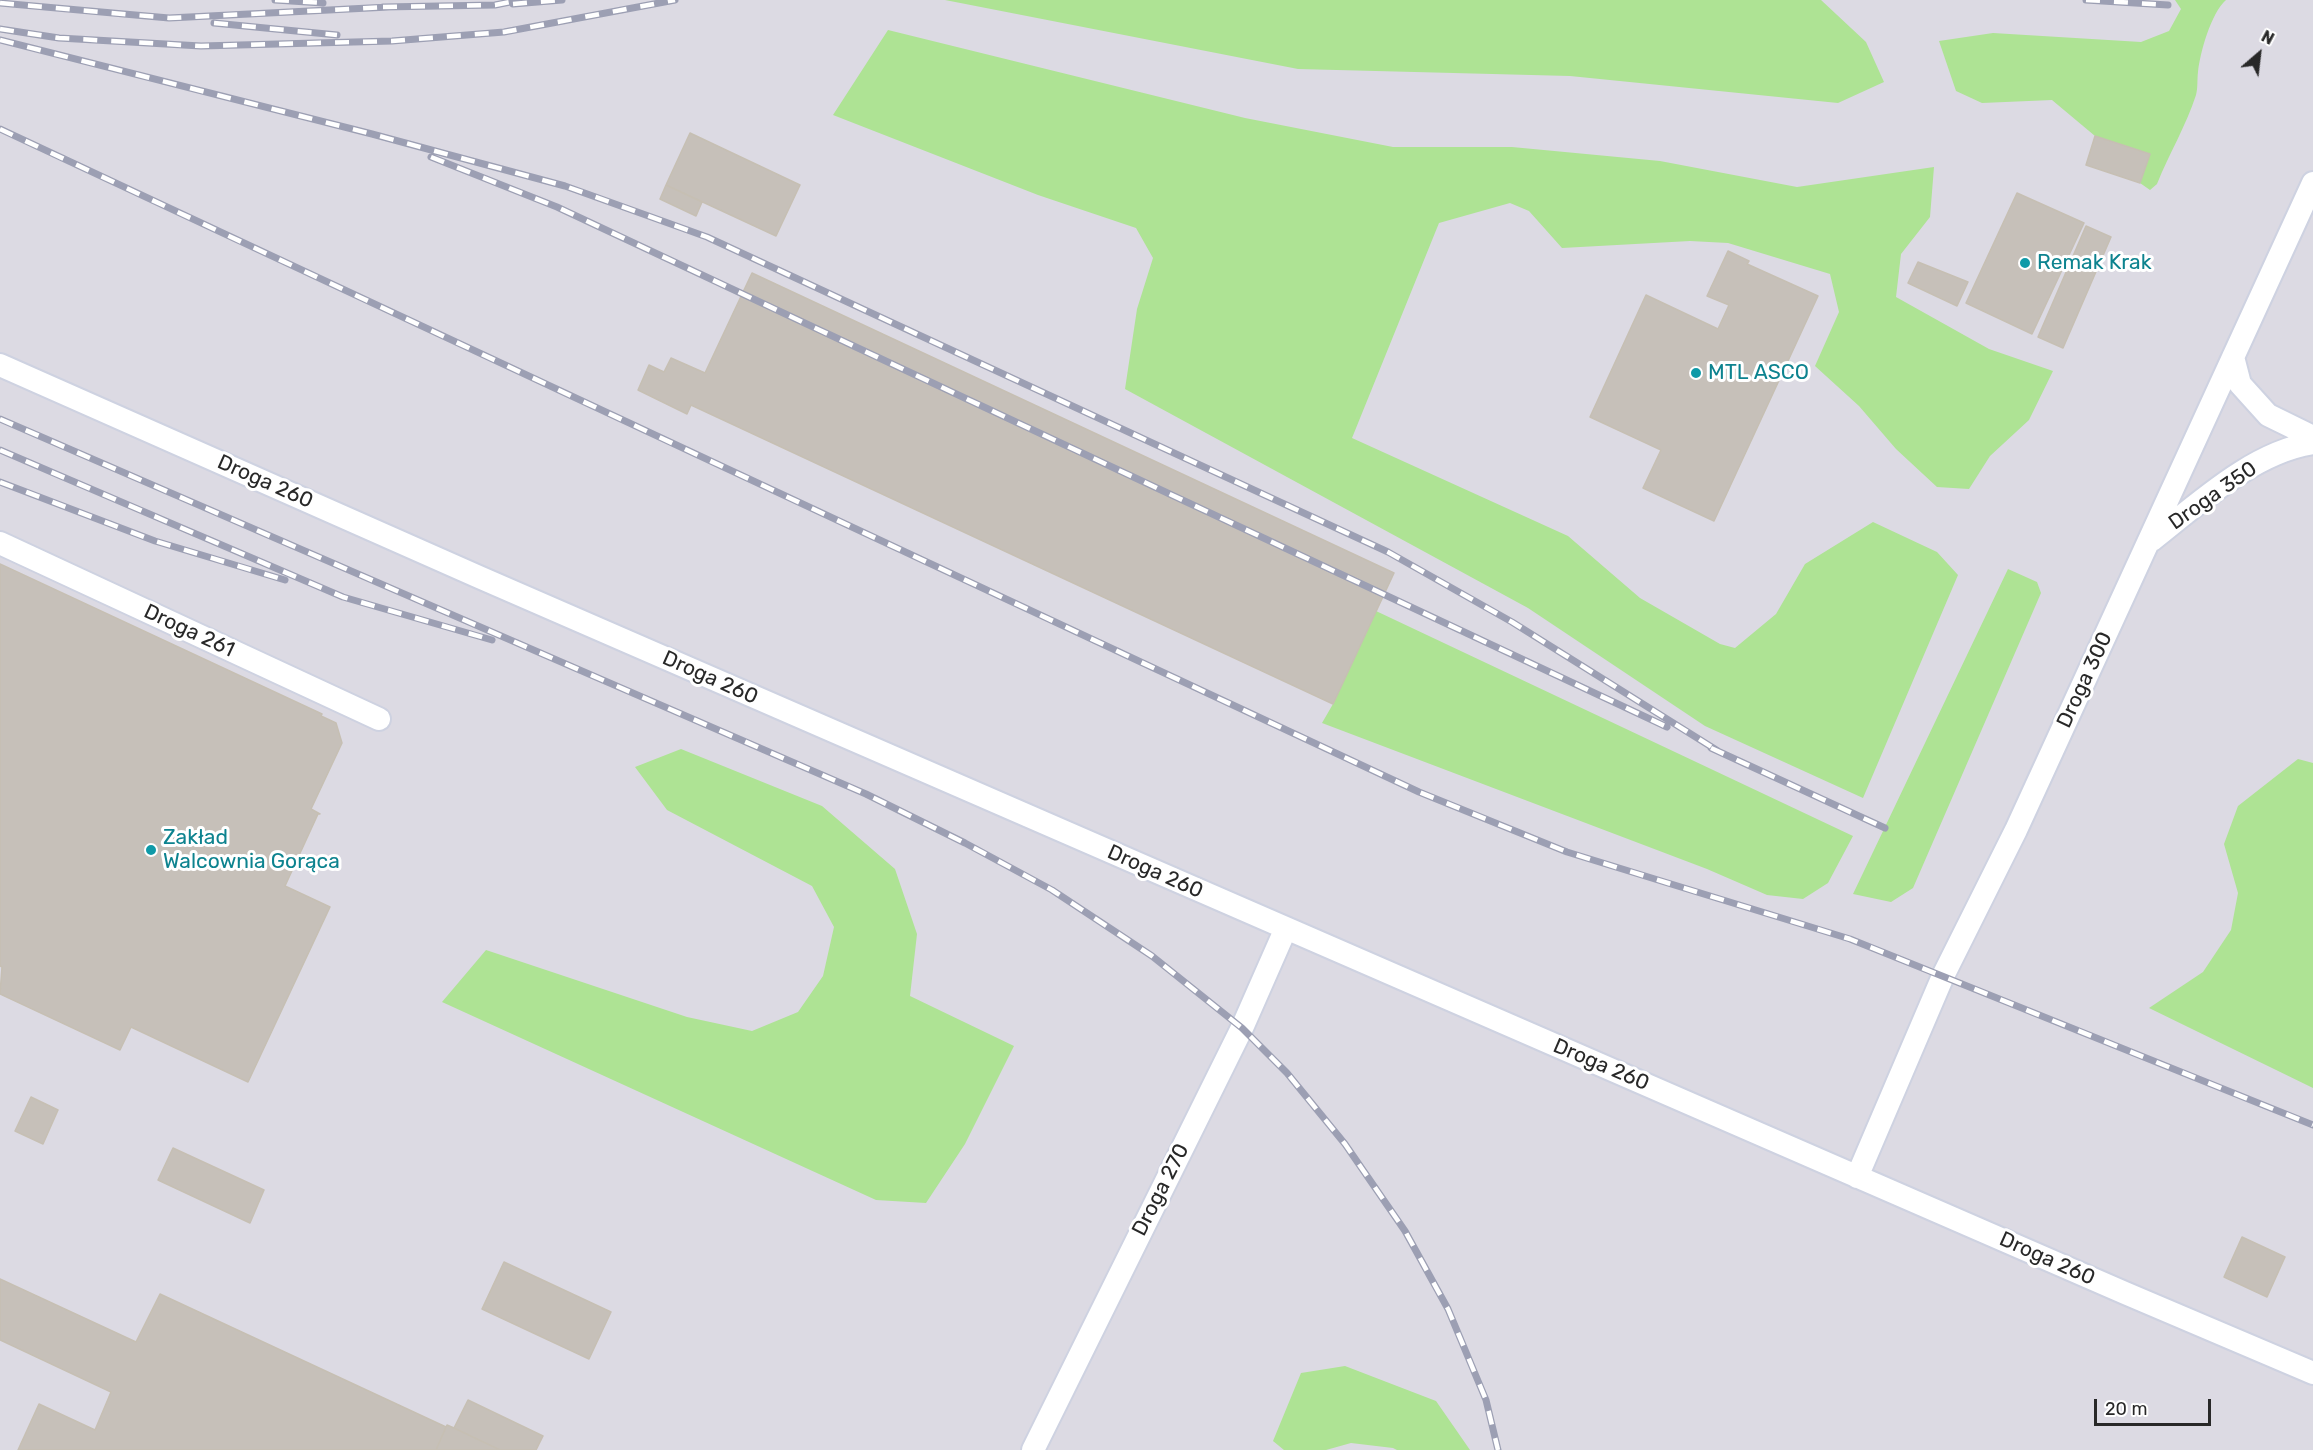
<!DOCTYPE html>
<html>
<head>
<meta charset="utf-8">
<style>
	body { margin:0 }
	#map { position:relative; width:2313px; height:1450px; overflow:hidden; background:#ebe3d9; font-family:Rubik,sans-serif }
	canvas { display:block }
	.north { position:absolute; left:2229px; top:24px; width:60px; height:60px; -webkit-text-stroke:4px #fff; paint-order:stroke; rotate:28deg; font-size:16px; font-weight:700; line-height:24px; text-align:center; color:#282828 }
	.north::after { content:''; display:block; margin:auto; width:21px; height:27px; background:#282828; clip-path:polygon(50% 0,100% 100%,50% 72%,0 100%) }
	.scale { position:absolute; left:2094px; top:1399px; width:117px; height:27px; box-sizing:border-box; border:3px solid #282828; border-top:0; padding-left:8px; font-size:18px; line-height:21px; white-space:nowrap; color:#282828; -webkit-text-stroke:4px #fff; paint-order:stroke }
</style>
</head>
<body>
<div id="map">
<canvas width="2313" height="1450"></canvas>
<div class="north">N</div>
<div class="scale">20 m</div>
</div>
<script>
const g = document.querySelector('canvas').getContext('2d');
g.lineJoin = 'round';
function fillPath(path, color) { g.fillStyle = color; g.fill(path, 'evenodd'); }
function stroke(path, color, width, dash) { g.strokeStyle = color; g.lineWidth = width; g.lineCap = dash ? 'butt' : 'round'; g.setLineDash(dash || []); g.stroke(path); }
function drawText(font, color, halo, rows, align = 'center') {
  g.font = font + ' Rubik,sans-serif'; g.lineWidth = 6; g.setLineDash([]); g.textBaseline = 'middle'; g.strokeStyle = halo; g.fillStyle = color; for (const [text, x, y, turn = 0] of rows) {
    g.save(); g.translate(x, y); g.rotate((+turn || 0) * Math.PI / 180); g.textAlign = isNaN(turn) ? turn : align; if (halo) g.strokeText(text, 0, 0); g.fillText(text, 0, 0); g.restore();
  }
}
const industrial = new Path2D(`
	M0,0H2313V1450H0Z`);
const green = new Path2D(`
	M945,0H1821L1866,42L1884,82L1838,103L1570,76L1298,69Z
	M2175,0H2226C2211,13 2200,53 2198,72C2197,80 2198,88 2196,95C2186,126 2169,154 2157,184L2150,190L2140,183L2150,154L2095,136L2052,100L1982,103L1956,91L1939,41L1993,33L2141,42L2169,31L2181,9Z
	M888,30L1245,118L1393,147H1512L1660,161L1797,187L1934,167L1930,217L1901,254L1896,297L1989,349L2053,371L2029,420L1990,456L1969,489L1937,487L1896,449L1859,406L1815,366L1839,312L1830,274L1728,243L1690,241L1562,248L1529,211L1510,203L1439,223L1352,438L1568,536L1640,598L1720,644L1735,648L1776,614L1805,564L1873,522L1937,552L1958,575L1863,798L1705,726L1528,608L1125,389L1137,309L1153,258L1136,228L1038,195L833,115Z
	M2008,569L2037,582L2041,593L1913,888L1891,902L1853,894Z
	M1376,611L1853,836L1828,883L1803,899L1767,895L1707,869L1322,723L1333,704Z
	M681,749L822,806L895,869L917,934L910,996L1014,1046L965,1144L926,1203L876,1200L442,1002L486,950L687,1017L752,1031L798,1012L823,976L834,927L812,886L667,810L635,767Z
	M2298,759L2313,763V1088L2149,1008L2203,972L2231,930L2238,893L2224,844L2238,806Z
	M1345,1366L1436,1401L1470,1450H1397L1393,1448L1351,1443L1326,1450H1284L1273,1441L1301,1373Z`);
const building = new Path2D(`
	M690,133L800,185L776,236L666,185Z
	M2095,136L2150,154L2140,183L2086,165Z
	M666,185L702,202L696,216L660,199Z
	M2017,193L2084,223L2032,334L1966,303Z
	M2086,226L2111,237L2063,348L2038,337Z
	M1728,251L1749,261L1747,264L1818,296L1714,521L1643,488L1661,450L1590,417L1646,295L1718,329L1729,305L1707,296Z
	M1918,262L1968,282L1957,306L1908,283Z
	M752,273L1394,573L1333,704L691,405L687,414L638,390L649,365L664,372L671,358L705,373Z
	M0,564L322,714L321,716L336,723L342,743L311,809L320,814H318L285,886L330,907L248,1082L131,1027L120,1050L0,994L2,967L0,966Z
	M31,1097L58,1110L43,1144L15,1131Z
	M173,1148L264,1190L250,1223L158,1180Z
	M2242,1237L2285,1257L2267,1297L2224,1277Z
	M504,1262L611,1312L589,1359L482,1309Z
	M0,1279L136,1342L160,1294L446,1427L436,1450H18L39,1404L95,1430L111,1392L0,1340Z
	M468,1400L543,1436L536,1450H500L454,1428Z
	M447,1425L454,1428L500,1450H436Z`);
const lane = new Path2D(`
	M2233,357L2240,384L2268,415L2313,437
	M0,365L479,577L2125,1293L2313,1373
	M2152,540C2198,504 2253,452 2313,443
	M0,543L379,719
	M1857,1177L1943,976L2016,830L2313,183
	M1033,1450L1242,1028L1286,928`);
const rail = new Path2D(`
	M275,0L323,3
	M2086,0L2168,5
	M0,3L169,18L389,7
	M513,4L562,0
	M383,7L495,5L520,0
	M214,23L337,35
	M0,29L59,38L201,46L392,41L504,32L675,0
	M0,40L372,134L565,186L707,237L1388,552L1512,622L1718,751
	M0,129L1419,792L1567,852L1850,939L2313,1125
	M431,157L557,207L1667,727
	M0,419L866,794L965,843L1052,890L1152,956L1242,1028L1287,1073L1345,1144L1405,1231L1448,1309L1486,1400L1498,1450
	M0,450L343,597L492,640
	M0,482L155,541L285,580
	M1711,748L1885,828`);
const markers = [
	[2025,263,6,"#0f9aa8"],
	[1696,373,6,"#0f9aa8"],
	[151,850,6,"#0f9aa8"]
];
const cultureNames = [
	["Remak Krak",2037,263],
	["MTL ASCO",1708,373],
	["Zakład",163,838],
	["Walcownia Gorąca",163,862]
];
const streetNames = [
	["Droga 260",265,482,24],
	["Droga 350",2213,496,-35],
	["Droga 261",189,631,25],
	["Droga 260",710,678,24],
	["Droga 300",2085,680,-65],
	["Droga 260",1155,872,24],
	["Droga 260",1601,1065,23],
	["Droga 270",1161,1190,-63],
	["Droga 260",2047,1259,24]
];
fillPath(industrial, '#dcdae3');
fillPath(green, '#aee394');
fillPath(building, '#c6c0b9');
stroke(building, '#c6bfb3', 1.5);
stroke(lane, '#ced2e1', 26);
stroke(lane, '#fff', 22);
stroke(rail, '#9c9fb3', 7);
stroke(rail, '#fff', 4.5, [14]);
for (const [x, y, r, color] of markers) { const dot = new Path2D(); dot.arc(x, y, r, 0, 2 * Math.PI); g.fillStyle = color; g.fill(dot); stroke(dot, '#fff', 2); }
drawText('21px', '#0d838f', '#fff', cultureNames, 'left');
drawText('21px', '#282828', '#fff', streetNames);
</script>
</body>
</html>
